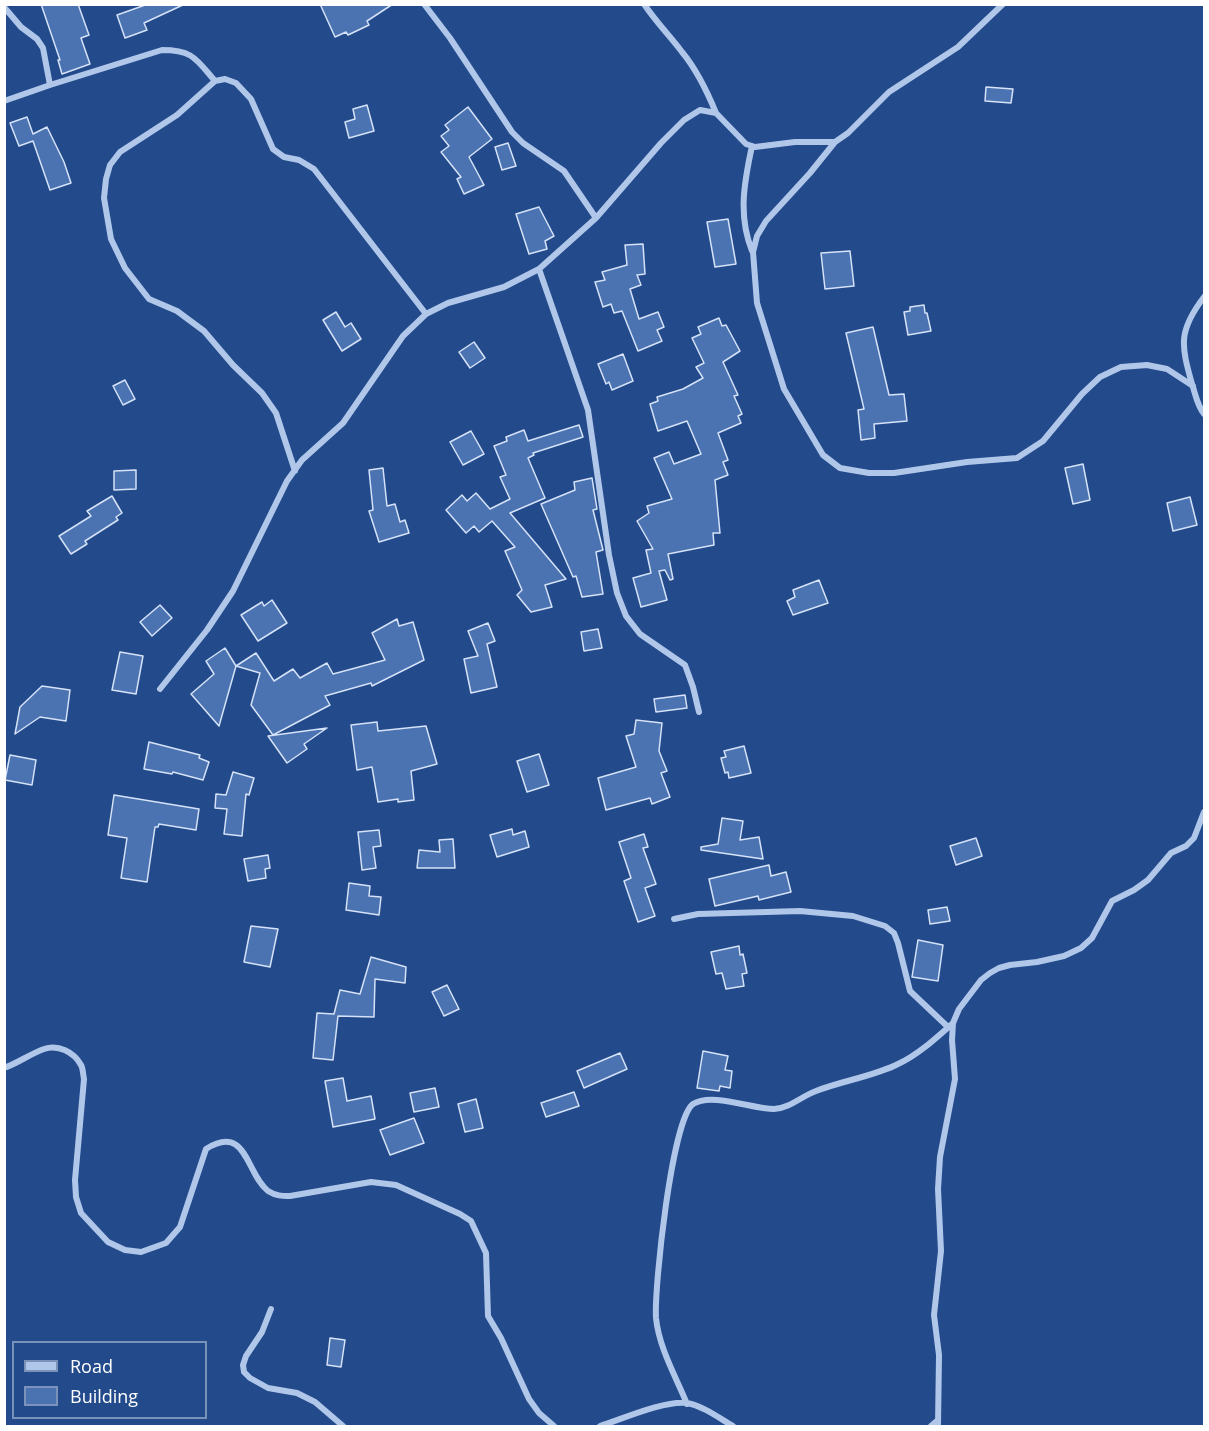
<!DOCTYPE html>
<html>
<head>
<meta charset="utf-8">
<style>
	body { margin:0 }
	#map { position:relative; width:1209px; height:1431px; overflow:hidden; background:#234a8b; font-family:"Open Sans",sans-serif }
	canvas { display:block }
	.frame { position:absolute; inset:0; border:6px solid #fff; pointer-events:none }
	.legend { position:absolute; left:12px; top:1341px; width:195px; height:78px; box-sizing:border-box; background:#234a8b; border:2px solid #7b92b9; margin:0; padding:8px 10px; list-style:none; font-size:18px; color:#fff }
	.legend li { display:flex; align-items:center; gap:12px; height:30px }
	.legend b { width:30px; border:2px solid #7b92b9 }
</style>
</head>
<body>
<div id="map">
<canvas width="1209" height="1431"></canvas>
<div class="frame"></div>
<ul class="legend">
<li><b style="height:8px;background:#b0c7ea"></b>Road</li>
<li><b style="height:16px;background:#4b73b2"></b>Building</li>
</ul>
</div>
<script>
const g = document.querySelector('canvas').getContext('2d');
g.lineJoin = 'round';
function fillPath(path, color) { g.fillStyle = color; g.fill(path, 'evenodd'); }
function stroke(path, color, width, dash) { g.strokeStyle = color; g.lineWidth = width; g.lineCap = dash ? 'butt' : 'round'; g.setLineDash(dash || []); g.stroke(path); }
const building = new Path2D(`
	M41,4H78L89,35L81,38L90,64L62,74L58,60H60Z
	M148,4H185L144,23L147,30L125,38L117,15Z
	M320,4H393L367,21L369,25L348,35L346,32L335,37Z
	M986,87L1013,89L1011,103L985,101Z
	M367,105L374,131L349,138L345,122L355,119L353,109Z
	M468,107L492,139L469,157L484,185L464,194L457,179L461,177L441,152L449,146L441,136L449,130L445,125Z
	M27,117L33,134L47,127L64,162L71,183L50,190L33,141L19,146L10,123Z
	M508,143L516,166L502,170L495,147Z
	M539,207L554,236L545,241L547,249L529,254L516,214Z
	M728,219L736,264L715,267L707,222Z
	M643,244L645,274L637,275L641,285L630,289L639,319L658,312L664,327L657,330L662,341L638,351L622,311L614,313L611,304L603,307L595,282L605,280L602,272L627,265L625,245Z
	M850,251L854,286L825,289L821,253Z
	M924,305L925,313H927L931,331L908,335L904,312L910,311V307Z
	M336,312L345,327L351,323L361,339L342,351L323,320Z
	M719,318L722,326L726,325L740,351L723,362L738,395L734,396L742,414L738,416L741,423L718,433L728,460L723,462L728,475L715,480L720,533H713L714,545L668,554L673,579L670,580L665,570L659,571L667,600L641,607L633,578L651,573L646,550L653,549L637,521L649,513L647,506L672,499L654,458L669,452L674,464L701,454L687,421L658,431L650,404L658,401L657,397L683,389L703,378L696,367L704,363L692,338L701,334L698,327Z
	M873,327L889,395L904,394L907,421L874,424L875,438L861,440L858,410L864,409L846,333Z
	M474,342L485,358L470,368L459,352Z
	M623,354L633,381L612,390L609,382L606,384L598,364Z
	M125,380L135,399L123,405L113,386Z
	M579,425L583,437L533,453L534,455L528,458L545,498L510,513L566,579L545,585L552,607L531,612L517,595L522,590L505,551L515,547L492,521L479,532L474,526L466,533L446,510L462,495L467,501L476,493L490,509L510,499L500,477L506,475L494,446L507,441L506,437L524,430L528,441Z
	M471,431L484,454L463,465L450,442Z
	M1083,464L1090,500L1073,504L1065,468Z
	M383,468L387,506L395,504L400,522L405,520L409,533L379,542L369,511L373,510L369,470Z
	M136,470V489L114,490V471Z
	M592,478L597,509L593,510L603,550L596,552L603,594L582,597L576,576L573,577L541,504L575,490L574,482Z
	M112,496L122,513L116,517L118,520L85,541L87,544L71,554L59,536L91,516L87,511Z
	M1190,497L1197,525L1173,531L1167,503Z
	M819,580L828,603L793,615L787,601L795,597L793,590Z
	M272,600L287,623L258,641L241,615L262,602L264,606Z
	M160,605L172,618L152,636L140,622Z
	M397,619L399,626L413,622L424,660L372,686L371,683L325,696L330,705L273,735L251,705L260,673L236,666L256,653L274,681L293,669L300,678L327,663L333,674L385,660L372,633Z
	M488,623L495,641L487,644L497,687L471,693L464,659L478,656L468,631Z
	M598,629L602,648L584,651L581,632Z
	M225,648L236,666L219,726L191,694L214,674L206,661Z
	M120,652L143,656L136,694L112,690Z
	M42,686L70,690L66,721L40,717L15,734L20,707Z
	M685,695L687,708L656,712L654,699Z
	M636,720L662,723L659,751L667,771L661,773L670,797L652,804L650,798L606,810L598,778L636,767L626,736L634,734Z
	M377,722L378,731L426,726L437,764L411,771L414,800L398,802V799L378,802L372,767L357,770L351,725Z
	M327,728L304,744L307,749L287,763L268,736Z
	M149,742L200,755L199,758L209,762L203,780L173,772L172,774L144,769Z
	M744,746L751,773L729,778L728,772L725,773L721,758L726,757L724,751Z
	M539,754L549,785L527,792L517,761Z
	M10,755L36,760L32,785L5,780Z
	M233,772L254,778L249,795L246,794L242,836L224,834L227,809L215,808L216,794L226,795Z
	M114,795L199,809L196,830L159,824L158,827H155L147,882L121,878L127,838L108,835Z
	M722,818L743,821L740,840L759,837L763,859L701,850V847L718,844Z
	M512,829L513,835L525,831L529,847L497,857L490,835Z
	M379,830L381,846L373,847L376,868L362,870L358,832Z
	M644,834L648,847L643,848L656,884L645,888L655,916L638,922L624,881L631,878L619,842Z
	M976,838L982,856L956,865L950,846Z
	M453,839L455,868H417L419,850L440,852L439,840Z
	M268,855L270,868L265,869L266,878L248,881L244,859Z
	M769,865L771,876L786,872L791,892L759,900L758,896L715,906L709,879Z
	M349,883L370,886L369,896L381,897L379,915L346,910Z
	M947,907L950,921L930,924L928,910Z
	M251,926L278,929L270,967L244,962Z
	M918,940L943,945L938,981L912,977Z
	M739,946L740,955L743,954L747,973L742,974L744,986L726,989L722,973L716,974L711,952Z
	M371,957L406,967L405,983L375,979L374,1017L338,1016L333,1060L313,1058L317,1013L334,1014L340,990L360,994Z
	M447,985L459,1009L444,1016L432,992Z
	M703,1051L728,1056L725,1070L732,1071L730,1088L720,1086L719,1091L697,1088Z
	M620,1053L627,1069L584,1088L577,1071Z
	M343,1078L347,1101L371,1096L375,1119L333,1127L325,1081Z
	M435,1088L439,1107L414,1112L410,1093Z
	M574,1092L579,1106L546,1117L541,1103Z
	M476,1099L483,1128L465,1132L458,1104Z
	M414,1118L424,1143L390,1155L380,1130Z
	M330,1338L345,1340L341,1367L327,1365Z`);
const street = new Path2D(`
	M424,4L450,38L512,132L523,143L564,171L596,218
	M644,4C656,22 670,36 682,52C697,70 707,91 716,113
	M1003,4L958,47L889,92L848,133L835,142L810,173L766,221L757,236L753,252L757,303L784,389L823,455L840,468L869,473H894L967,462L1017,458L1043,441L1082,394L1100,377L1121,367L1147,365L1167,369L1193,386
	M4,7L21,27L37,39L43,48L50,85
	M4,101L50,85L162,50C193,50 196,59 215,81
	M752,146C744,183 738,216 752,251
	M539,269L588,410L609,555L617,593L626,616L640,634L685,665L693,687L699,712
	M1204,297C1178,331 1181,345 1192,384C1196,396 1197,405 1204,414
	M295,471L276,413L262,393L233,365L204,331L177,311L149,299L125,268L111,239L104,198L106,179L110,165L120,152L177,115L215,81L225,79L236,83L251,99L273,149L284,157L299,160L314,169L426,314
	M160,689L207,630L233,591L287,481L302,460L343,423L403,336L426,314L448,303L504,287L539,269L596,218L661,143L684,120L700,110L716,113L746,144L755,147L795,142H835
	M674,919L698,914L800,911L853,916L885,926L894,933L898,943L910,991L948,1027
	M4,1068C18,1063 30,1054 44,1049C58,1044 74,1052 81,1065C83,1068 83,1075 84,1079L75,1180L76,1197L81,1213L108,1242L125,1250L141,1252L166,1243L180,1227L206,1149C247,1123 246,1174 268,1191C276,1196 282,1196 290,1196L371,1182L396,1185L460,1214L471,1221L486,1253L488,1316L501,1338L529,1399L539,1413L554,1426
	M271,1309L262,1332L246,1356L243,1365L244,1372L250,1378L268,1388L297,1393L315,1402L343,1426
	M687,1404C676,1377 659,1348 656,1318C654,1288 672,1119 693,1104C712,1092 752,1109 774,1109C790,1108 802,1096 816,1091C841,1081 875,1076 898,1064C918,1055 936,1038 953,1023
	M600,1426C622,1419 665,1400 687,1403C703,1406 719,1418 733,1426
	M931,1426L938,1420
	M938,1426L939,1355L934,1315L941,1251L938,1189L940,1157L955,1079L952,1040L953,1023L959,1009L981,980L990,973L999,968L1010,965L1037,962L1064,956L1081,948L1092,938L1112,901L1134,890L1148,880L1171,853L1186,846L1194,838L1204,812`);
fillPath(building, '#4b73b2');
stroke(building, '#d5e2f8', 1.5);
stroke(street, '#b0c7ea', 6);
</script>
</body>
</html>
